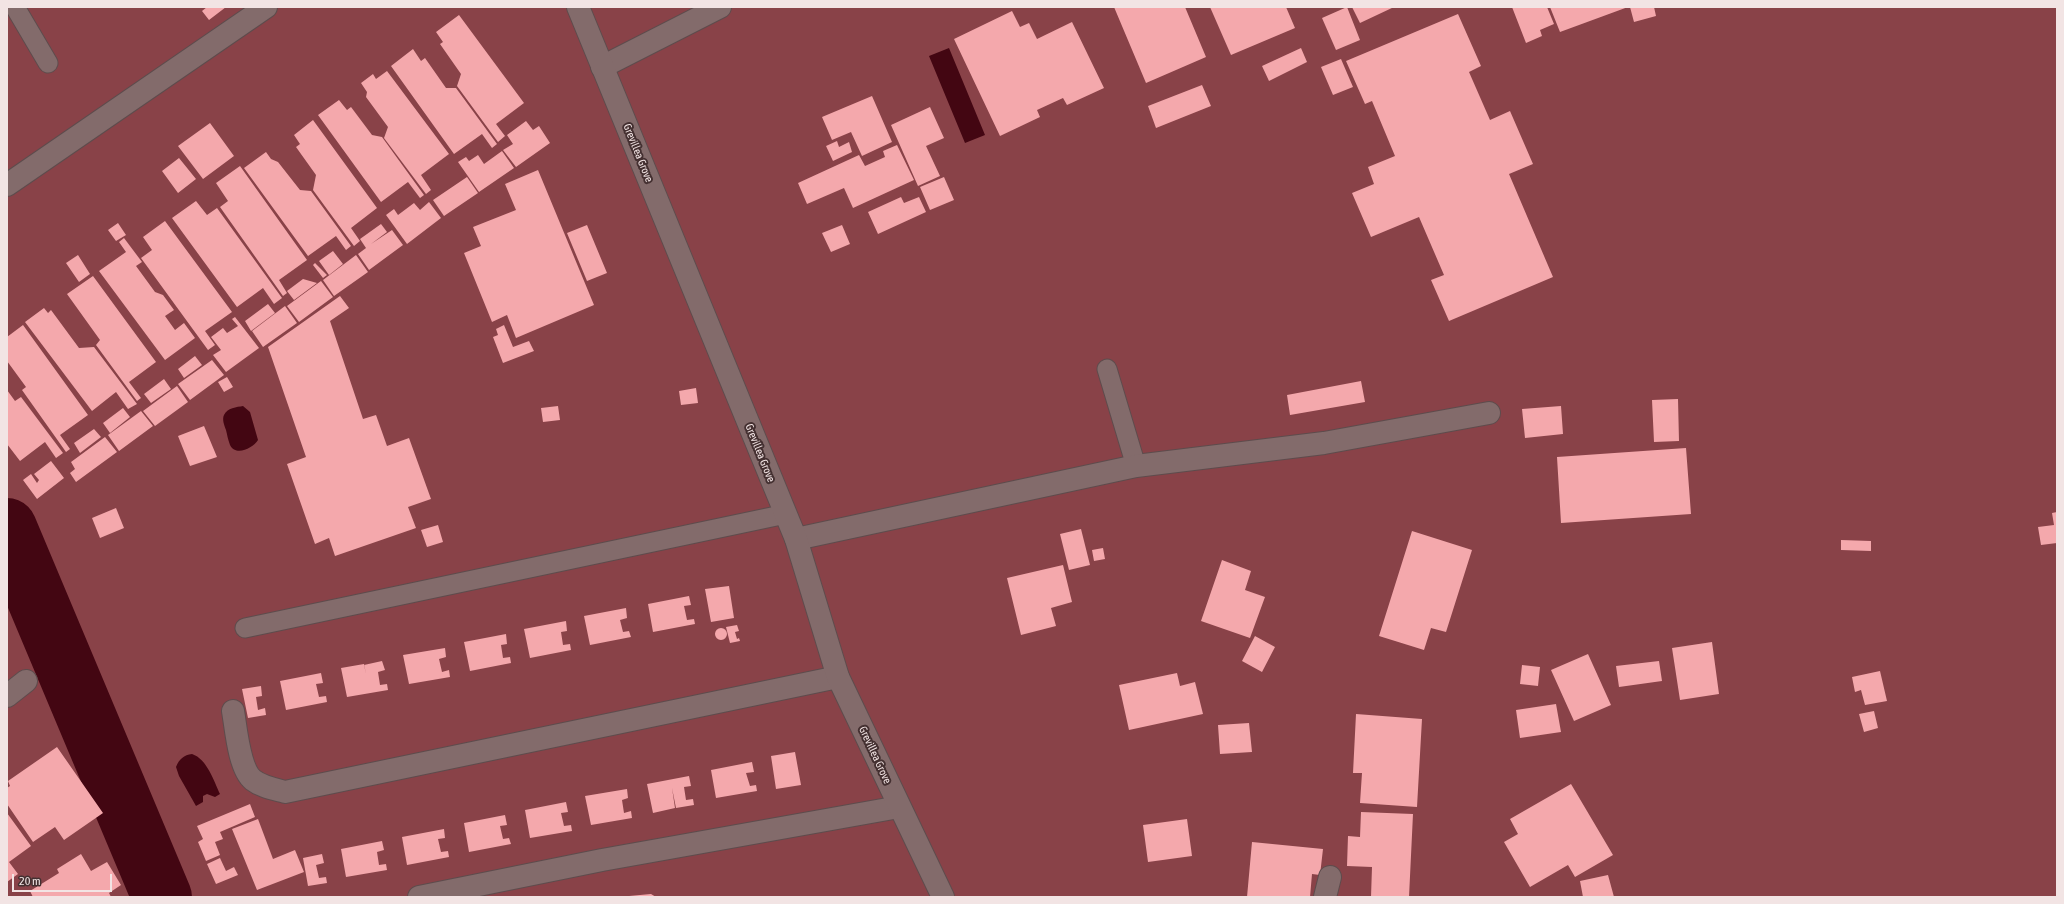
<!DOCTYPE html>
<html>
<head>
<meta charset="utf-8">
<style>
	body { margin:0 }
	#map { position:relative; width:2064px; height:904px; overflow:hidden; background:#443031; font-family:"Asap Condensed",sans-serif }
	canvas { display:block }
	.frame { position:absolute; inset:0; border:8px solid #f2e4e4; pointer-events:none }
	.scale { position:absolute; left:12px; top:874px; width:100px; height:18px; box-sizing:border-box; border:2px solid #f2e4e4; border-top:0; padding-left:5px; font-size:12px; line-height:14px; white-space:nowrap; color:#f2e4e4; -webkit-text-stroke:3px #443031; paint-order:stroke }
</style>
</head>
<body>
<div id="map">
<canvas width="2064" height="904"></canvas>
<div class="frame"></div>
<div class="scale">20 m</div>
</div>
<script>
const g = document.querySelector('canvas').getContext('2d');
g.lineJoin = 'round';
function fillPath(path, color) { g.fillStyle = color; g.fill(path, 'evenodd'); }
function stroke(path, color, width, dash) { g.strokeStyle = color; g.lineWidth = width; g.lineCap = dash ? 'butt' : 'round'; g.setLineDash(dash || []); g.stroke(path); }
function drawText(font, color, halo, rows, align = 'center') {
  g.font = font + ' "Asap Condensed",sans-serif'; g.lineWidth = 4; g.setLineDash([]); g.textBaseline = 'middle'; g.strokeStyle = halo; g.fillStyle = color; for (const [text, x, y, turn = 0] of rows) {
    g.save(); g.translate(x, y); g.rotate((+turn || 0) * Math.PI / 180); g.textAlign = isNaN(turn) ? turn : align; if (halo) g.strokeText(text, 0, 0); g.fillText(text, 0, 0); g.restore();
  }
}
const green = new Path2D(`
	M7,7H2057V897H7Z`);
const water = new Path2D(`
	M949,48L985,135L965,143L929,56Z
	M243,406L250,412L258,440C253,448 236,457 230,445C228,440 227,434 226,430C224,425 222,419 224,415C227,408 237,407 243,406Z
	M192,754C207,759 214,781 220,794L215,797L207,794L203,796V802L196,806L179,776L176,767C179,759 184,755 192,754Z`);
const river = new Path2D(`
	M7,528L162,897`);
const building = new Path2D(`
	M207,7H226L209,20L202,11Z
	M1114,7H1185L1206,57L1146,83Z
	M1210,7H1286L1295,28L1231,55Z
	M1347,7L1360,40L1336,50L1322,18Z
	M1352,7H1394L1360,23Z
	M1512,7H1547L1554,24L1540,30L1542,36L1526,43Z
	M1550,7H1628L1560,32Z
	M1630,7H1654L1656,16L1634,22Z
	M1012,11L1020,27L1029,23L1037,39L1072,22L1104,88L1067,105L1063,98L1037,110L1040,117L1000,136L954,39Z
	M1458,14L1481,66L1469,72L1490,120L1510,111L1533,164L1509,174L1553,277L1449,321L1431,280L1444,275L1419,217L1371,237L1352,193L1374,184L1368,167L1395,156L1372,101L1365,104L1346,61Z
	M459,15L524,103L496,124L505,136L498,142L457,86L461,74L440,44L443,42L436,32Z
	M1301,48L1307,62L1269,81L1262,66Z
	M413,49L421,61L425,58L446,88H456L497,144L492,148L482,134L454,154L391,66Z
	M1341,59L1353,87L1333,95L1321,67Z
	M387,71L449,154L421,175L431,190L426,194L384,138L388,127L366,97L367,92L361,83L373,74L376,79Z
	M1202,85L1211,106L1156,128L1148,106Z
	M872,96L892,142L862,156L851,132L832,140L822,117Z
	M339,100L347,110L351,107L372,135L382,137L424,195L420,198L408,182L381,202L318,115Z
	M930,107L944,138L926,146L940,176L918,186L891,125Z
	M313,120L377,208L351,228L360,241L354,246L313,190L316,175L296,147L300,144L294,135Z
	M526,121L533,130L539,126L550,143L516,167L503,150L513,144L507,135Z
	M210,123L234,156L203,179L178,146Z
	M837,141L839,147L849,142L852,152L833,161L826,146Z
	M897,145L914,180L853,208L844,188L807,204L798,183L859,155L865,166L885,157L883,151Z
	M502,151L514,168L479,192L458,162L466,157L469,161L478,155L484,164Z
	M266,152L271,159L278,162L300,190L311,191L351,246L346,250L336,236L308,256L244,168Z
	M179,158L196,179L178,193L162,171Z
	M240,166L307,260L279,280L287,293L283,296L220,207L228,201L216,183Z
	M538,170L594,305L516,338L507,315L492,322L464,253L481,246L473,227L516,210L505,184Z
	M467,177L478,193L444,216L433,200Z
	M944,177L954,200L930,210L920,187Z
	M901,197L904,203L919,197L926,212L878,234L868,212Z
	M196,201L207,215L217,208L282,298L274,304L263,288L237,307L172,218Z
	M429,202L441,218L407,244L386,215L394,209L398,215L414,203L420,210Z
	M165,221L232,312L205,331L215,345L208,350L141,258L152,250L143,237Z
	M118,223L126,235L116,241L108,230Z
	M381,224L387,232L371,244L392,230L403,245L369,270L358,254L366,248L360,239Z
	M587,225L607,273L587,281L567,233Z
	M842,225L850,244L831,252L822,233Z
	M124,238L142,262L136,266L155,292L163,295L174,310L165,316L175,330L184,323L195,338L165,360L99,271L126,252L119,242Z
	M333,251L343,264L329,275L319,261Z
	M78,255L90,274L79,282L66,263Z
	M356,255L368,272L334,296L323,280Z
	M315,263L327,275L323,278L313,265Z
	M93,276L156,362L129,382L141,398L137,401L96,345L100,340L67,294Z
	M303,279L317,283L294,300L287,291Z
	M321,281L333,297L299,322L287,306Z
	M340,296L349,308L330,321L363,419L376,415L387,446L409,438L431,499L408,507L416,528L335,556L329,538L315,544L287,464L306,457L268,347Z
	M268,304L275,313L251,331L245,321Z
	M285,306L297,323L263,347L252,331Z
	M44,308L48,313L51,310L79,348L94,347L137,404L128,409L116,392L92,411L25,322Z
	M235,317L259,348L226,372L213,355L221,350L211,337L223,328L227,333L238,326L232,319Z
	M23,325L88,415L60,435L70,449L66,452L22,390L26,387L7,361V337Z
	M504,325L513,347L529,341L534,351L503,363L493,337L498,335L496,329Z
	M195,356L202,365L184,378L178,369Z
	M212,360L224,375L190,400L178,384Z
	M227,377L233,387L224,392L218,382Z
	M164,379L171,389L151,403L144,394Z
	M1361,381L1365,402L1290,415L1287,395Z
	M177,386L188,402L155,426L143,411Z
	M696,388L698,403L681,405L679,391Z
	M7,390L15,401L21,397L63,453L56,458L45,442L20,461L7,444Z
	M1678,399L1679,441L1654,442L1652,400Z
	M558,406L560,420L543,422L541,408Z
	M1561,406L1563,434L1525,438L1522,409Z
	M123,408L130,417L110,433L103,423Z
	M141,411L153,426L119,451L108,435Z
	M204,426L217,457L190,466L178,436Z
	M94,429L101,437L80,453L74,443Z
	M105,437L117,452L76,482L70,473L75,469L71,462Z
	M1686,448L1691,514L1561,523L1557,457Z
	M51,461L64,478L37,499L23,480L31,474L37,483L39,480L34,474Z
	M116,508L124,528L100,538L92,518Z
	M2057,512V543L2041,545L2038,527L2054,525L2052,513Z
	M438,525L443,542L427,547L421,530Z
	M1081,529L1090,565L1069,570L1060,534Z
	M1412,531L1472,550L1446,632L1431,628L1424,650L1379,636Z
	M1841,540L1871,541V551L1841,550Z
	M1103,548L1105,559L1094,561L1092,550Z
	M1222,560L1251,571L1245,590L1265,597L1250,638L1201,621Z
	M1063,565L1072,602L1051,608L1056,626L1021,635L1007,578Z
	M729,586L734,618L711,622L705,589Z
	M689,596L691,605L684,606L687,620L694,619L695,624L653,632L648,604Z
	M626,608L627,618L620,620L623,632L629,631L631,637L590,645L584,616Z
	M566,621L567,631L561,632L563,645L570,644L571,650L530,658L524,629Z
	M737,625L739,631L735,632L737,639L739,638L740,641L730,643L726,627Z
	M715 634a6 6 0 1 1 12 0a6 6 0 1 1-12 0Z
	M506,634L507,644L501,645L503,658L510,657L511,663L470,671L464,642Z
	M1255,636L1275,647L1262,672L1242,661Z
	M1712,642L1719,694L1680,700L1672,648Z
	M445,648L446,657L439,659L442,672L449,670L450,677L409,684L403,655Z
	M1588,654L1611,705L1574,721L1551,670Z
	M382,661L385,670L378,672L380,685L387,684L388,690L347,697L341,668L364,664L366,674L364,665Z
	M1659,661L1662,681L1619,687L1616,666Z
	M1522,665L1540,667L1538,686L1520,684Z
	M1880,671L1887,701L1865,705L1861,690L1855,692L1852,677Z
	M321,673L323,683L316,684L319,697L326,696L327,702L286,710L280,681Z
	M1177,673L1180,686L1195,682L1203,714L1129,730L1119,685Z
	M261,686L262,696L256,697L258,710L265,708L266,715L248,718L242,689Z
	M1556,704L1561,732L1520,738L1516,710Z
	M1874,711L1878,728L1864,732L1859,714Z
	M1356,714L1422,719L1417,807L1360,803L1362,773H1353Z
	M1249,723L1252,752L1220,754L1218,725Z
	M57,747L103,813L64,840L55,827L33,842L7,804V788L10,786L8,781Z
	M795,752L801,785L776,789L771,756Z
	M752,762L754,772L746,773L750,786L756,785L757,791L716,798L711,770Z
	M689,776L691,786L684,787L686,800L693,799L694,805L676,808L672,788L675,808L653,813L647,784Z
	M1571,784L1613,855L1575,877L1568,865L1530,887L1504,842L1518,834L1510,819Z
	M627,789L628,798L622,800L624,813L631,811L632,818L591,825L585,796Z
	M566,802L568,812L561,813L564,826L571,825L572,831L530,838L525,810Z
	M250,804L255,817L220,832L223,839L215,842L220,855L206,861L198,842L203,839L197,826Z
	M1361,812L1413,814L1409,897H1371L1372,867L1347,866L1348,836L1360,837Z
	M7,813L31,846L9,862L18,874L7,882Z
	M505,815L507,825L500,826L503,839L509,838L511,844L469,852L464,823Z
	M258,819L273,859L295,850L304,872L257,890L232,829Z
	M1187,819L1192,856L1148,862L1143,825Z
	M444,829L445,838L438,839L441,852L448,851L449,857L407,865L402,837Z
	M382,841L384,850L377,852L379,865L386,864L387,870L346,877L341,849Z
	M1252,842L1323,849L1320,875L1312,874L1310,897H1247Z
	M81,854L91,871L107,862L121,885L109,893L111,897H33L30,891L59,873L57,869Z
	M322,854L324,863L316,865L319,878L326,877L327,883L308,886L303,858Z
	M220,858L226,871L234,867L238,875L216,884L207,864Z
	M1608,875L1614,897H1583L1580,881Z
	M651,894L656,897H629V896Z`);
const service = new Path2D(`
	M15,7L48,63
	M1107,369L1136,466
	M245,628L786,514`);
const minor = new Path2D(`
	M602,67L720,7
	M7,185L266,7
	M796,539L1136,466L1324,443L1489,413
	M7,696L26,681
	M233,711C236,728 239,769 253,780C262,787 274,789 285,792L838,677
	M419,897L602,860L899,807
	M1325,897L1330,877`);
const tertiary = new Path2D(`
	M578,7L796,539L838,677L943,897`);
const streetNames = [
	["Grevillea Grove",638,153,68],
	["Grevillea Grove",760,453,68],
	["Grevillea Grove",875,755,65]
];
fillPath(green, '#894248');
fillPath(water, '#430612');
stroke(river, '#430612', 60);
fillPath(building, '#f4a8ac');
stroke(service, '#5e4c4d', 21);
stroke(minor, '#5e4c4d', 24);
stroke(tertiary, '#5e4c4d', 24);
stroke(service, '#836b6b', 19);
stroke(minor, '#836b6b', 22);
stroke(tertiary, '#836b6b', 22);
drawText('11px', '#f2e4e4', '#443031', streetNames);
</script>
</body>
</html>
